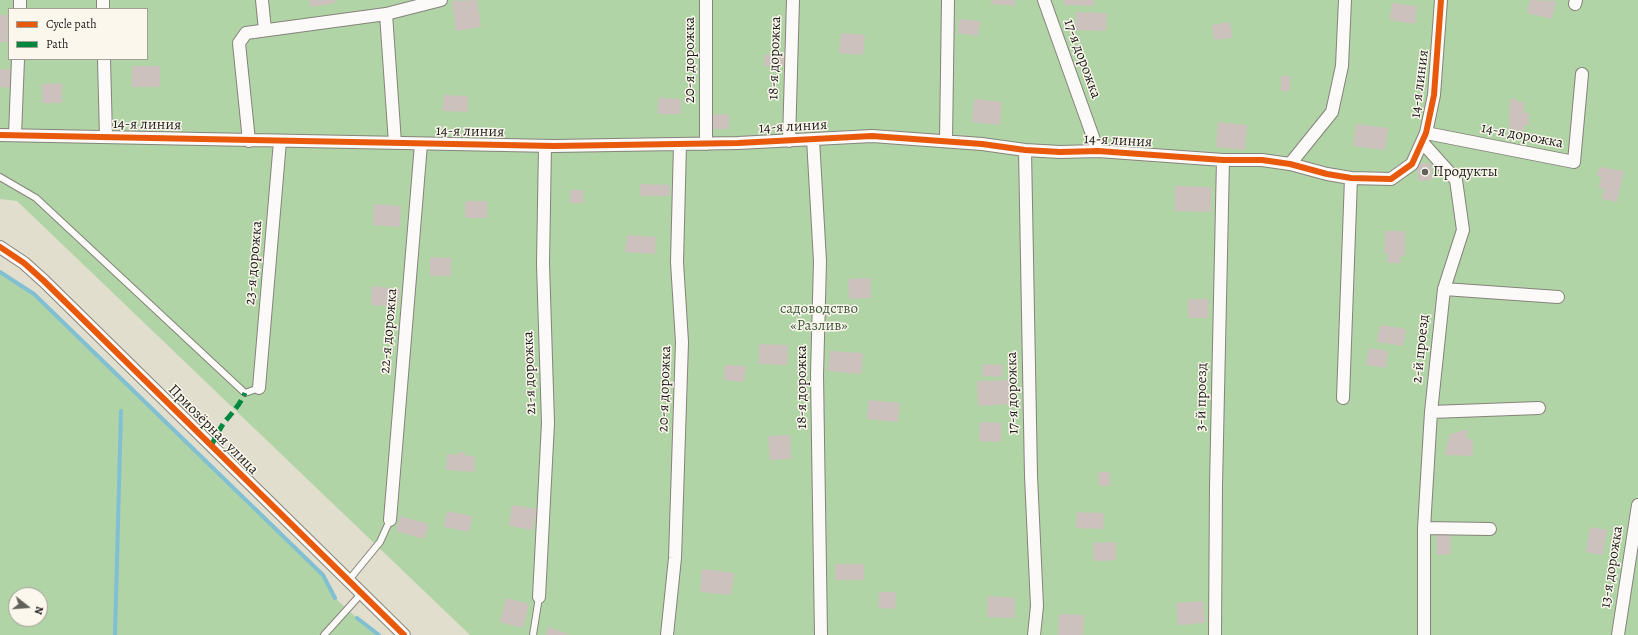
<!DOCTYPE html>
<html>
<head>
<meta charset="utf-8">
<style>
	body { margin:0 }
	#map { position:relative; width:1638px; height:635px; overflow:hidden; background:#e2decd; font-family:Alegreya,serif }
	canvas { display:block }
	.legend { position:absolute; left:8px; top:8px; width:140px; height:52px; box-sizing:border-box; background:#fbf7ec; border:1px solid #a29f99; margin:0; padding:5px 7px; list-style:none; font-size:12px; color:#1c1c1c }
	.legend li { display:flex; align-items:center; gap:8px; height:20px }
	.legend b { width:20px; border:1px solid #a29f99 }
	.north { position:absolute; left:8px; top:587px; width:40px; height:40px; box-sizing:border-box; background:#fbf7ec; border:1px solid #a29f99; border-radius:50%; rotate:107deg; font-size:11px; font-weight:700; line-height:16px; text-align:center; color:#1c1c1c }
	.north::after { content:''; display:block; margin:auto; width:14px; height:18px; background:#61605a; clip-path:polygon(50% 0,100% 100%,50% 72%,0 100%) }
</style>
</head>
<body>
<div id="map">
<canvas width="1638" height="635"></canvas>
<ul class="legend">
<li><b style="height:5px;background:#e8590c"></b>Cycle path</li>
<li><b style="height:5px;background:#00873e"></b>Path</li>
</ul>
<div class="north">N</div>
</div>
<script>
const g = document.querySelector('canvas').getContext('2d');
g.lineJoin = 'round';
function fillPath(path, color) { g.fillStyle = color; g.fill(path, 'evenodd'); }
function stroke(path, color, width, dash) { g.strokeStyle = color; g.lineWidth = width; g.lineCap = dash ? 'butt' : 'round'; g.setLineDash(dash || []); g.stroke(path); }
function drawText(font, color, halo, rows, align = 'center') {
  g.font = font + ' Alegreya,serif'; g.lineWidth = 3; g.setLineDash([]); g.textBaseline = 'middle'; g.strokeStyle = halo; g.fillStyle = color; for (const [text, x, y, turn = 0] of rows) {
    g.save(); g.translate(x, y); g.rotate((+turn || 0) * Math.PI / 180); g.textAlign = isNaN(turn) ? turn : align; if (halo) g.strokeText(text, 0, 0); g.fillText(text, 0, 0); g.restore();
  }
}
const green = new Path2D(`
	M0,0H1638V635H470L17,201L0,199ZM9,9H147V59H9Z
	M0,272L34,294L323,575L335,598L357,618L379,635H0ZM16,595H40V619H16Z`);
const stream = new Path2D(`
	M0,272L34,294L323,575L335,598
	M357,618L379,635
	M115,635L121,411`);
const building = new Path2D(`
	M309,0H335V3L311,7Z
	M477,0L481,27L456,31L452,1Z
	M992,0H1015V6L991,4Z
	M1064,0H1094V6L1064,5Z
	M1530,0L1556,1L1552,19L1527,13Z
	M1392,3L1417,6L1415,24L1390,20Z
	M1076,12L1107,13L1106,31L1075,30Z
	M0,15H7L8,42H0Z
	M959,19L980,21L978,36L958,33Z
	M1230,22L1232,38L1214,40L1212,25Z
	M841,33L865,35L863,55L839,53Z
	M764,55H785V66H764Z
	M132,66H160V87H132Z
	M0,69L14,70L13,88L0,87Z
	M1281,76H1290V91H1281Z
	M62,83V103H42V84Z
	M444,95L468,96V112L443,111Z
	M658,98L681,99V114H658Z
	M974,99L1002,102L1000,125L972,122Z
	M1510,99H1517V102H1524V113H1529V126L1524,125V131L1509,130Z
	M729,114V129H709V115Z
	M1218,122L1247,125L1245,150L1216,147Z
	M1356,124L1388,128L1385,150L1353,146Z
	M1431,163L1432,180L1418,181L1417,164Z
	M1599,167L1624,171L1617,202L1602,199L1604,189L1599,188L1601,177L1597,176Z
	M640,184L670,185V196H640Z
	M1175,186L1211,187V212L1175,211Z
	M570,190H583V203H570Z
	M465,201H487V218H465Z
	M374,204L401,206L400,227L373,225Z
	M1385,231H1405V256H1401V263H1387L1388,253H1384Z
	M627,235L656,237L655,254L625,252Z
	M430,257L451,258V276H430Z
	M870,278L871,298L849,299L848,279Z
	M372,286L400,289L398,307L371,305Z
	M1188,299H1209L1208,318H1188Z
	M1380,325L1406,329L1403,346L1377,342Z
	M759,344L788,345L787,365L759,364Z
	M1369,348L1388,351L1386,368L1366,365Z
	M830,351L863,353L861,374L828,371Z
	M983,364L1003,365V377L982,376Z
	M725,365L746,366L744,382L724,380Z
	M1011,380L1012,404L978,406L977,381Z
	M869,400L900,403L898,422L867,419Z
	M980,422L1002,423L1001,442L979,441Z
	M1467,429V438L1473,441V456L1445,455L1449,435Z
	M790,435L791,459L770,460L768,436Z
	M458,452H465V456H475L474,472L446,470L447,454L458,455Z
	M1098,472H1110V486H1099Z
	M512,505L537,509L533,530L509,526Z
	M447,511L472,516L469,532L444,527Z
	M1077,512L1104,513L1103,529L1076,528Z
	M400,516L429,524L424,539L396,531Z
	M1590,527L1607,530L1603,555L1586,552Z
	M1436,533H1451V554L1437,555Z
	M1116,542V560L1094,561L1093,543Z
	M835,564H864V580H835Z
	M702,569L734,573L731,595L700,592Z
	M879,592H896L895,609L878,608Z
	M988,596L1015,598L1014,618L987,617Z
	M506,598L529,604L523,628L500,622Z
	M1203,601L1205,623L1178,625L1176,603Z
	M1059,614L1084,615L1083,635H1058Z
	M548,627L571,635H546Z`);
const service = new Path2D(`
	M0,177L36,198L245,393L259,388
	M348,581L380,542L390,520
	M324,635L361,594
	M533,635L539,597`);
const minor = new Path2D(`
	M103,0V9
	M262,0L265,30
	M1044,0L1098,151
	M1575,4L1576,0
	M20,9V0
	M386,14L395,143
	M104,59L106,137
	M1426,133L1574,162L1582,74
	M0,135L554,146L738,143L872,136L982,144L1025,150L1060,152L1098,151L1223,160H1262L1290,164L1327,174L1351,178L1391,179L1412,164L1426,133L1434,95L1441,0
	M15,135L18,59
	M813,139L820,261L817,375L821,635
	M249,141L239,43L246,33L386,14L441,0
	M789,141L793,0
	M946,141L948,0
	M1422,142L1456,180L1463,230L1444,289L1431,412L1424,528V635
	M706,144V0
	M1025,150L1031,476L1037,606L1034,635
	M1290,164L1332,112L1342,66L1345,0
	M0,247L24,263L44,281L404,635
	M1444,289L1558,297
	M259,388L280,141
	M1343,398L1351,178
	M1431,412L1539,408
	M390,520L421,144
	M1424,528L1490,529
	M539,597L548,423L543,264L545,146
	M667,635L675,558L682,342L677,262L680,144
	M1215,635L1216,485L1223,160
	M1618,635L1638,505`);
const quiet = new Path2D(`
	M211,446C215,439 219,430 223,424C231,414 240,405 245,393`);
const cycleway = new Path2D(`
	M0,135L554,146L738,143L872,136L982,144L1025,150L1060,152L1098,151L1223,160H1262L1290,164L1327,174L1351,178L1391,179L1412,164L1426,133L1434,95L1441,0
	M0,247L24,263L44,281L404,635`);
const markers = [
	[1425,172,4,"#61605a"]
];
const streetNames = [
	["18-я дорожка",775,58,-88],
	["17-я дорожка",1082,59,70],
	["20-я дорожка",690,60,-90],
	["14-я линия",1420,84,-83],
	["14-я линия",147,125,1],
	["14-я линия",793,127,-3],
	["14-я линия",470,132,1],
	["14-я дорожка",1522,136,11],
	["14-я линия",1118,141,3],
	["23-я дорожка",254,263,-85],
	["22-я дорожка",389,331,-85],
	["2-й проезд",1421,349,-84],
	["21-я дорожка",530,373,-92],
	["18-я дорожка",802,387,-90],
	["20-я дорожка",665,389,-88],
	["17-я дорожка",1013,393,-91],
	["3-й проезд",1202,397,-89],
	["Приозёрная улица",213,430,45],
	["13-я дорожка",1612,567,-81]
];
const poiNames = [
	["Продукты",1433,172]
];
const parkNames = [
	["садоводство",819,309],
	["«Разлив»",819,326]
];
fillPath(green, '#b0d4a6');
stroke(stream, '#81bfd3', 4);
fillPath(building, '#ccc1bd');
stroke(service, '#85837a', 8);
stroke(minor, '#85837a', 14);
stroke(service, '#fbfaf8', 6);
stroke(minor, '#fbfaf8', 12);
stroke(quiet, '#00873e', 5, [10, 5]);
stroke(cycleway, '#e8590c', 6);
for (const [x, y, r, color] of markers) { const dot = new Path2D(); dot.arc(x, y, r, 0, 2 * Math.PI); g.fillStyle = color; g.fill(dot); stroke(dot, '#fbf7ec', 1.5); }
drawText('15px', '#1c1c1c', '#fbf7ec', streetNames);
drawText('15px', '#1c1c1c', '#fbf7ec', poiNames, 'left');
drawText('15px', '#425a41', '#fbf7ec', parkNames);
</script>
</body>
</html>
